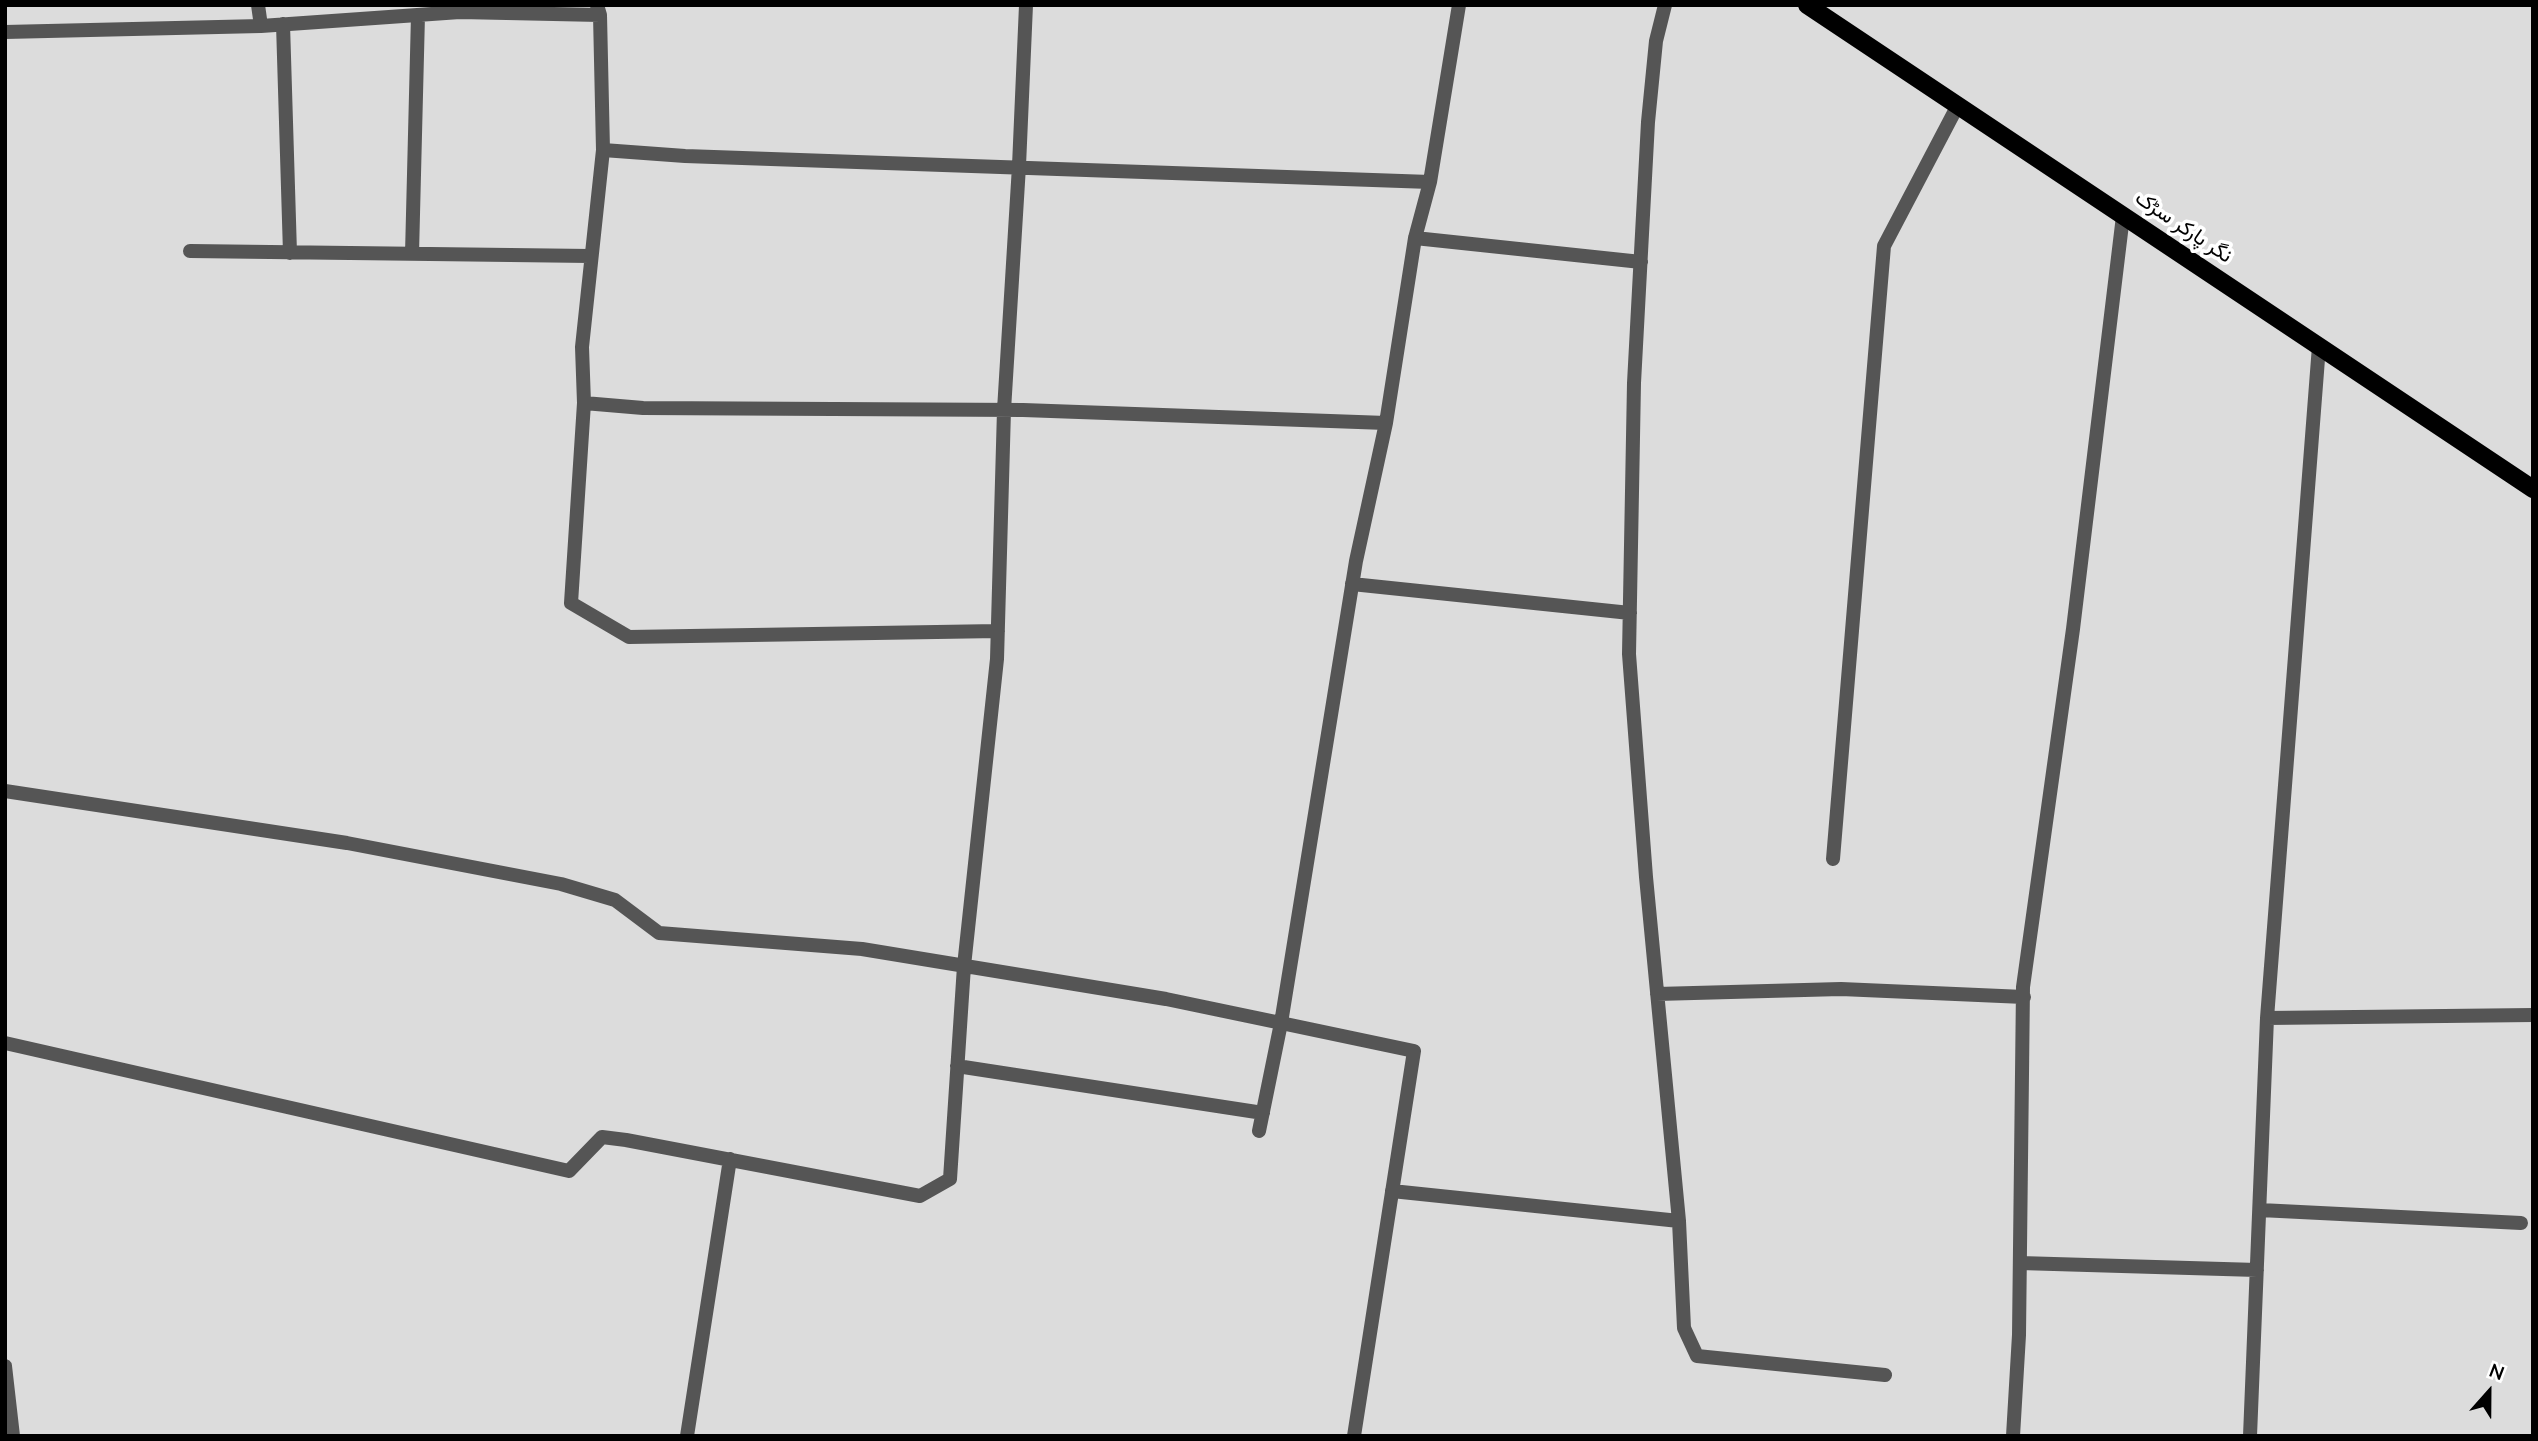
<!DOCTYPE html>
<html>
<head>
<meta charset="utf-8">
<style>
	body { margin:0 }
	#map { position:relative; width:2538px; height:1441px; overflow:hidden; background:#fff; font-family:"Nunito Sans",sans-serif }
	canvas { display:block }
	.frame { position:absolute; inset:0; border:7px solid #000; pointer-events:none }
	.north { position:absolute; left:2454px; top:1357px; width:70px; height:70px; -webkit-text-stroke:5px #fff; paint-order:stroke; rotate:21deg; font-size:19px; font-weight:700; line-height:28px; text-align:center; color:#000 }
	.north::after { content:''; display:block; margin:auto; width:24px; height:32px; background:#000; clip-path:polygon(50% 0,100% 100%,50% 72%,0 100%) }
</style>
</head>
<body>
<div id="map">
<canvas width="2538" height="1441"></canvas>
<div class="frame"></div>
<div class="north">N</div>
</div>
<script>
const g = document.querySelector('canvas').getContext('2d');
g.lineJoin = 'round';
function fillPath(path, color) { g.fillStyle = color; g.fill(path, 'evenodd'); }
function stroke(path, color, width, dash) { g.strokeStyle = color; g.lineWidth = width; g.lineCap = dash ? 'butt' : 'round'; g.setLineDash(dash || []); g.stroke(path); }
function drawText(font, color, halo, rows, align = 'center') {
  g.font = font + ' "Nunito Sans",Vazirmatn,sans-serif'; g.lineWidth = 7; g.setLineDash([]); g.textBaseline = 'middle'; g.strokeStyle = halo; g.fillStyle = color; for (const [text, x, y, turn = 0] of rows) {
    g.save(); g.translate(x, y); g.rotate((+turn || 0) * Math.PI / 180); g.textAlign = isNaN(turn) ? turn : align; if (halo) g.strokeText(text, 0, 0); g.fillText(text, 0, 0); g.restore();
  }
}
const green = new Path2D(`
	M5,5H2533V1436H5Z`);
const street = new Path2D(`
	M258,5L261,26
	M597,5L600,15L603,150L582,347L584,403L571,603L629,637L998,631
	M1665,5L1656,41L1648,122L1634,383L1629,654L1646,877L1679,1221L1684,1328L1697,1356L1885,1375
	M283,24L290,253
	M5,32L261,26L460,12L600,15
	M603,150L685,156L1430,182
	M1415,238L1641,262
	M190,251L590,256
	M412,254L418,15
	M2319,346L2267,1018L2533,1015
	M584,403L643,408L1023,410L1386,423
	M1352,584L1630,613
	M5,791L347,843L561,884L615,900L659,933L862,949L1166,999L1281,1023L1356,561L1386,423L1415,238L1430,182L1459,5
	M1833,859L1884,246L1958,105
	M1657,994L1841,989L2024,997
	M5,1043L569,1171L602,1137L626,1140L920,1196L950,1179L964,966L997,659L1004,410L1019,166L1026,5
	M957,1066L1263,1113
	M1259,1131L1281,1023L1414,1051L1354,1436
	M1392,1191L1679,1221
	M2260,1210L2521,1223
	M2020,1263L2257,1270
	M5,1366L13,1436
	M687,1436L730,1159
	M2013,1436L2019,1335L2023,987L2073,629L2123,216
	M2250,1436L2267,1018`);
const primary = new Path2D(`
	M1807,5L2533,489`);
const streetNames = [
	["نگر پارکر سڑک",2183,228,34]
];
fillPath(green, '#dcdcdc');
stroke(street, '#555', 14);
stroke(primary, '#000', 18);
drawText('21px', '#000', '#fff', streetNames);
</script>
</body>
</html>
